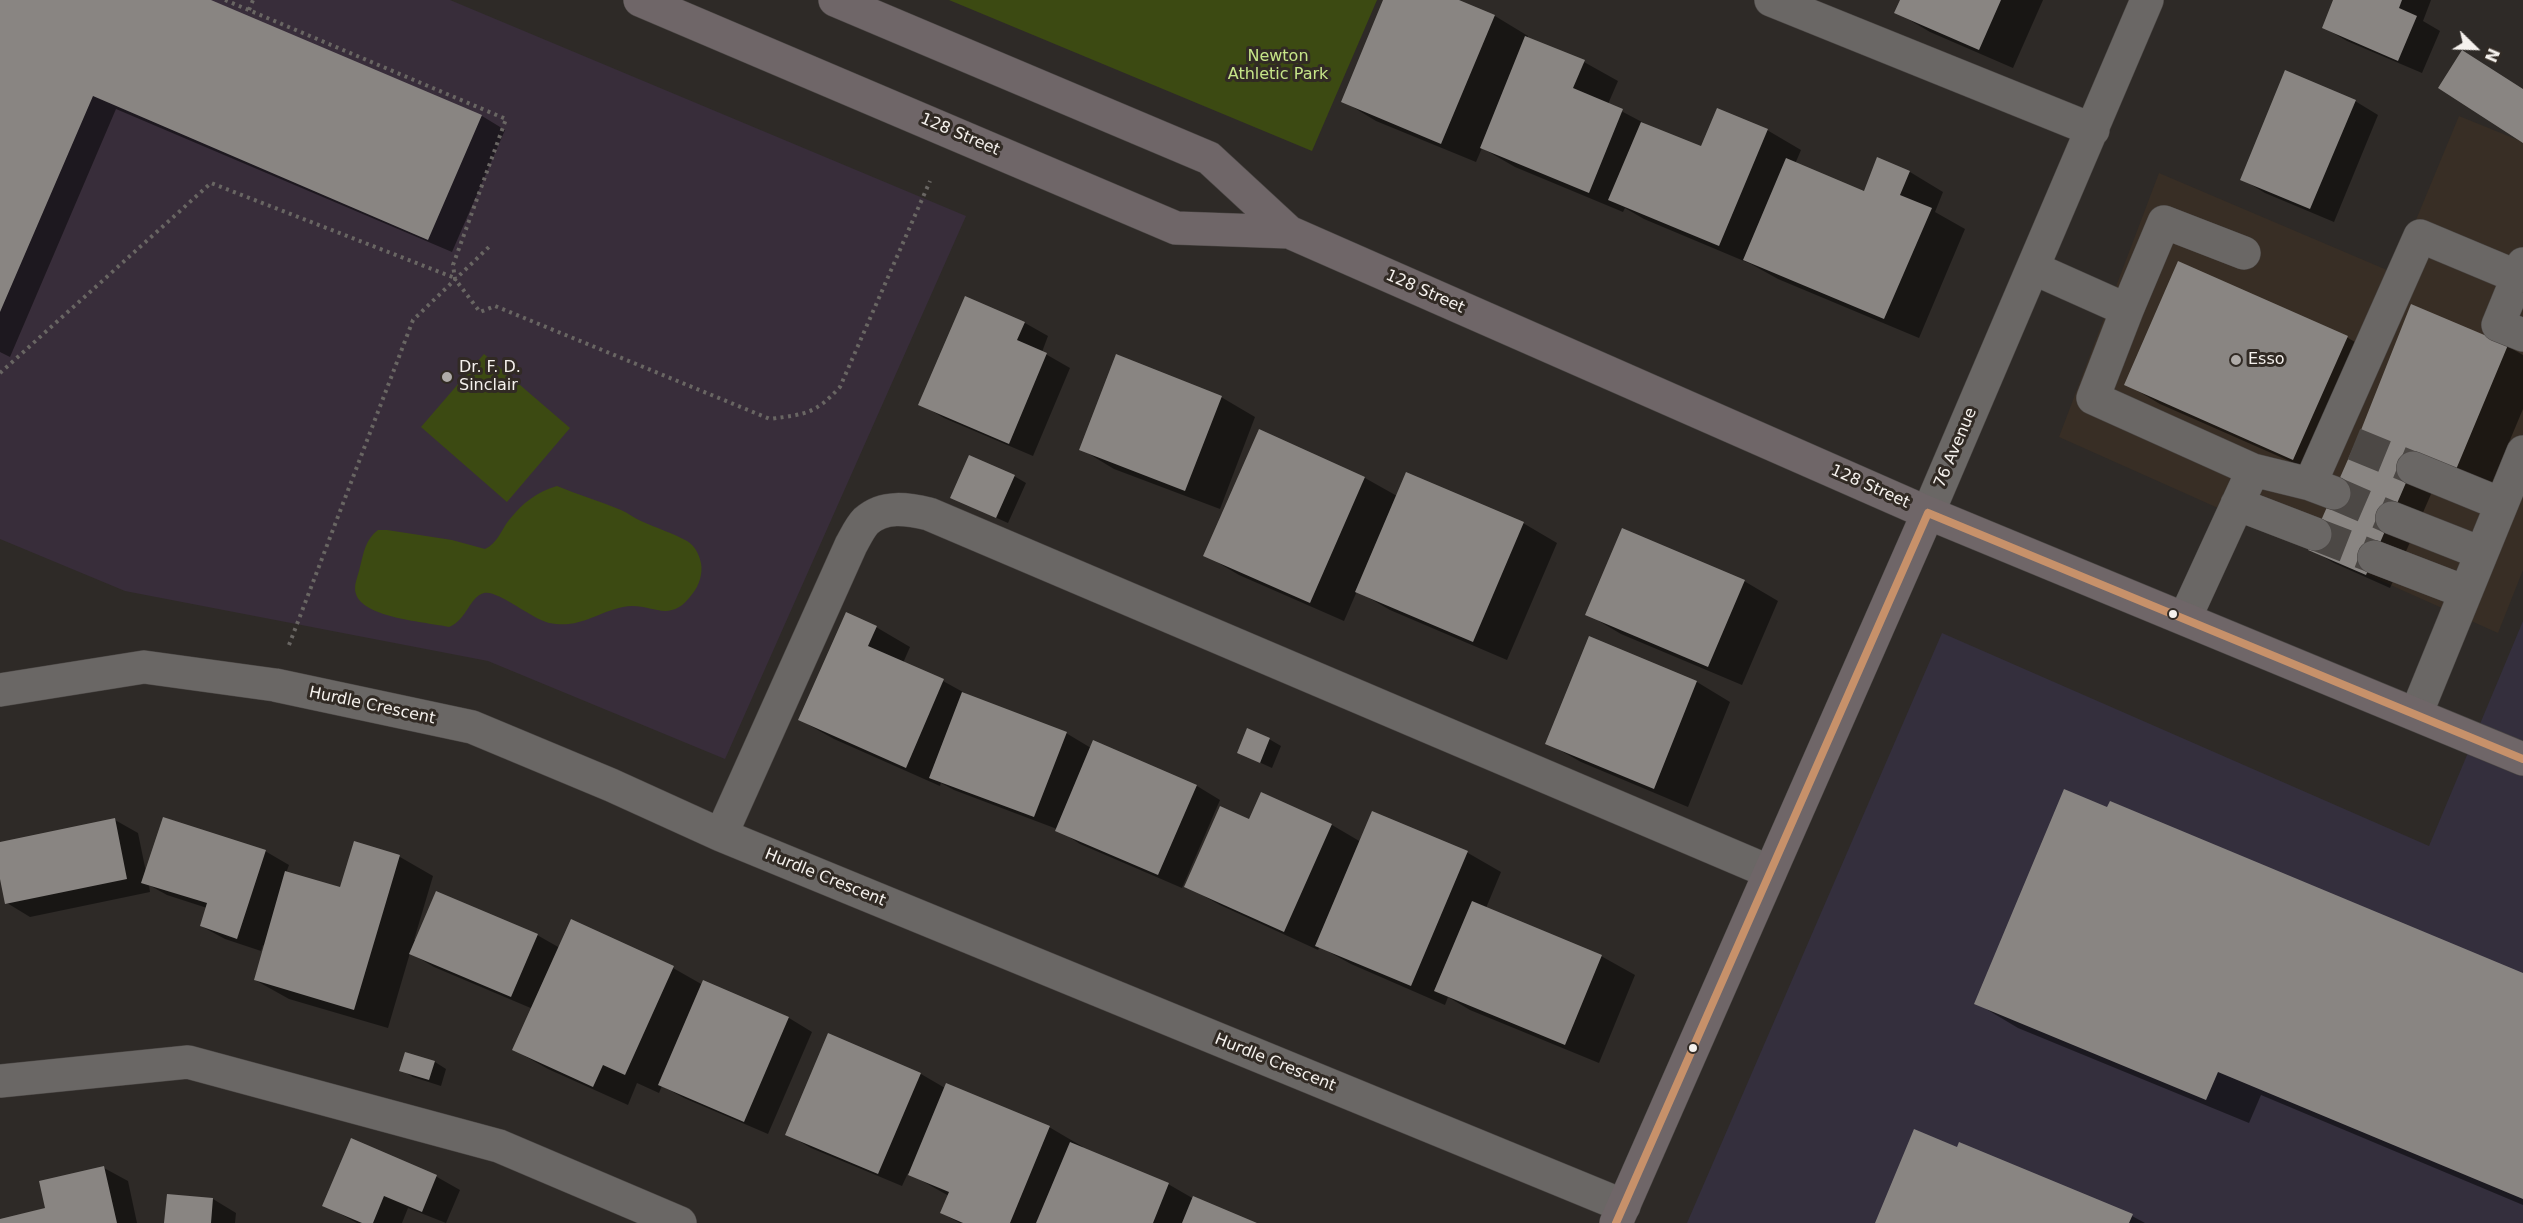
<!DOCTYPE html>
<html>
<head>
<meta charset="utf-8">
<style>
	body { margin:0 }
	#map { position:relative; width:2523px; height:1223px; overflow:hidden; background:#2e2a27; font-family:"DejaVu Sans",sans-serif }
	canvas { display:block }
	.north { position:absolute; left:2445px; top:18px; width:60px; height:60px; -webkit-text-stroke:4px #312a24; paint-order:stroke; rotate:113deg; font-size:16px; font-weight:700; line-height:24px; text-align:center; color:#f5f1ed }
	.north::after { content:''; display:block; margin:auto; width:21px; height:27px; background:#f5f1ed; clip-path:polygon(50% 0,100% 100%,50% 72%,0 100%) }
</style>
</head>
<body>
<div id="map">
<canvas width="2523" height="1223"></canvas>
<div class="north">N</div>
</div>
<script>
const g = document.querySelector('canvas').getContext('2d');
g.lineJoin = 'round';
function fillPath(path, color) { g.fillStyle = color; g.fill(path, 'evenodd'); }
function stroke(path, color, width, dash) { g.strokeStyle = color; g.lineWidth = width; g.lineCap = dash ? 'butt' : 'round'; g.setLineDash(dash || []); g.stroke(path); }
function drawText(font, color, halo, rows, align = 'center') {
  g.font = font + ' "DejaVu Sans",sans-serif'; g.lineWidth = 6; g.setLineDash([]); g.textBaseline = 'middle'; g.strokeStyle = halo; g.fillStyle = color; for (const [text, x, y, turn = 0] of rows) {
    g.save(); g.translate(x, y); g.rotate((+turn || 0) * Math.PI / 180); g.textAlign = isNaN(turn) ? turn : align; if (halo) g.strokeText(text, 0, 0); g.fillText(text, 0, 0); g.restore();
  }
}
const built = new Path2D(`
	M2459,116L2523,142V570L2498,633L2059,437L2159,173L2394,273Z`);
const industrial = new Path2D(`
	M2523,621V1223H1687L1942,633L2429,846Z`);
const education = new Path2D(`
	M0,0H450L966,216L725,759L488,661L125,591L0,539Z`);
const green = new Path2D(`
	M949,0H1377L1312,151Z
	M484,354L570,428L507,502L421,427Z
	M557,486C578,495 600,501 621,510C628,513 634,518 641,521C656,528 673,533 687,541C695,546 699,554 701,563C703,573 699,586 693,593C669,627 652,601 623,607C595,613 580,629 549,623C530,618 498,590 484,593C469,597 467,620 449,627C427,622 363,618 356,594C353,586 358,576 360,567C364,552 365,540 378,530H387L452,540L485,549C498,543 501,530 509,520C523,503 536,492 557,486Z`);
const shadow = new Path2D(`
	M0,0H207L482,116L505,130L452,252L116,109L10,357L0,352Z
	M1385,0H1455L1495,16L1528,36L1527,39L1584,62L1618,81L1608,104L1657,130L1701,148L1767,130L1801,150L1795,164L1864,193L1878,159L1910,172L1943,192L1935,212L1965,229L1919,338L1778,279L1751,264L1644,219L1625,208L1623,212L1515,167L1482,148L1476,162L1376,121L1343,101Z
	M1901,0H2043L2013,68L1930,32L1896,12Z
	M2335,0H2431L2423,21L2440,31L2422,73L2347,41L2323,27Z
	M2355,101L2378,115L2334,222L2265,193L2242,179Z
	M2179,263L2348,338L2382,357L2328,478L2160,404L2126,384Z
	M965,298L1025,323L1048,336L1042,352L1070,368L1033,456L944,418L920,404Z
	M2507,346L2523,355V409L2489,490L2442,469L2390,588L2334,563L2310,549Z
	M1221,397L1255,417L1220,509L1114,469L1081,449Z
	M1259,431L1365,478L1397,496L1523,523L1557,543L1507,660L1390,610L1357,591L1344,621L1239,575L1205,555Z
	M1014,476L1026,483L1008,523L952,498Z
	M1744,581L1778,601L1742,685L1621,634L1587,614Z
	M847,614L876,627L910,647L903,663L943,681L972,697L1066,733L1091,748L1094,742L1197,786L1220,800L1182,888L1080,844L1057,829L954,790L941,783L940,786L834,739L800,720Z
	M1590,638L1697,682L1730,702L1688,807L1581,762L1547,743Z
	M1269,739L1281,746L1272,768L1239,753Z
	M1262,794L1332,825L1361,842L1373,813L1468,853L1501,872L1486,908L1601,956L1635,975L1599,1063L1470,1010L1448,997L1445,1005L1351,964L1320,947L1318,950L1220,905L1186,886L1250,821Z
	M115,820L138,833L146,872L265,851L289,865L286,873L341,889L355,843L400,857L433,876L414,940L537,935L560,948L673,968L703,985L789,1018L812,1032L768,1134L684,1098L662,1086L659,1093L637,1083L628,1105L548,1069L514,1050L533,1009L434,967L410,953L388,1028L289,999L255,980L265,946L263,945L261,951L225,939L201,926L207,908L167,895L149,885L150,892L30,917L7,903L0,872V844Z
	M2523,974V1205L2261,1095L2249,1123L2018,1028L1976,1003Z
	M829,1035L921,1074L945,1088L1049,1127L1083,1147L1082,1149L1168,1184L1194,1199L1253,1223H960L941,1213L949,1196L908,1173L902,1186L811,1148L787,1134Z
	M435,1062L446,1069L441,1086L413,1077L401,1070Z
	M351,1140L437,1177L460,1190L446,1223L408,1208L402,1223H357L324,1205Z
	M104,1168L128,1181L137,1223H0V1220L47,1209Z
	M213,1199L236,1213L235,1223H166Z
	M2132,1216L2145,1223H1877Z`);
const building = new Path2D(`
	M0,0H211L482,115L428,240L93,96L0,312Z
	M1383,0H1459L1495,15L1441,144L1341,102Z
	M1900,0H2001L1979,50L1894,13Z
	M2333,0H2402L2399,8L2417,16L2398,61L2322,28Z
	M1525,36L1585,60L1573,88L1623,109L1589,193L1480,148Z
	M2462,50L2523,89V143L2438,88Z
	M2285,70L2356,100L2310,209L2240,180Z
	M1717,108L1768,129L1719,246L1608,200L1641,122L1701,146Z
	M1877,157L1910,171L1900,195L1932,208L1884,319L1743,260L1786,158L1864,191Z
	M2178,261L2348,336L2293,460L2124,385Z
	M965,296L1025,322L1017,340L1047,353L1009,444L918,405Z
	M2411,304L2508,345L2455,472L2418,455L2366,575L2308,550L2361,430Z
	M1116,354L1222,396L1185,491L1079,450Z
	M1259,429L1365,477L1310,603L1203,556Z
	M969,455L1015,475L996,518L950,498Z
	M1406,472L1524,522L1473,642L1355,592Z
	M1622,528L1745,580L1708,667L1585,615Z
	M846,612L877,626L868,646L944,679L906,768L798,720Z
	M1589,636L1697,681L1654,789L1545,744Z
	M962,692L1067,732L1034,817L929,778Z
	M1247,728L1270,738L1260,763L1237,753Z
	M1093,740L1197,785L1158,875L1055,831Z
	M2064,789L2107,807L2110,801L2523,973V1199L2218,1072L2206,1100L1974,1004Z
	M1261,792L1332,824L1284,932L1184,887L1220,806L1249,819Z
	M1372,811L1468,851L1411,986L1315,946Z
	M163,817L266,850L237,939L200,926L207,903L141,883Z
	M115,818L127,879L5,904L0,879V842Z
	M354,841L400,855L354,1010L254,980L285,871L340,887Z
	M436,891L538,934L511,997L409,954Z
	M1472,901L1602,955L1565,1045L1434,991Z
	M571,919L674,966L625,1075L603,1065L593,1087L512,1050Z
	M703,980L789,1017L744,1122L658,1085Z
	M828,1033L921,1073L878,1174L785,1135Z
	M405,1052L435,1061L429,1080L399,1071Z
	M946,1083L1050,1126L1010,1223H963L940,1213L949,1192L908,1175Z
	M1914,1129L1957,1147L1959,1142L2133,1214L2129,1223H1875Z
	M351,1138L437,1175L422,1212L384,1196L373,1223H362L322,1206Z
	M1070,1142L1169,1183L1153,1223H1036Z
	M104,1166L117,1223H0V1219L45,1208L39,1181Z
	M167,1194L213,1198L211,1223H164Z
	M1193,1196L1257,1223H1182Z`);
const minorTunnel = new Path2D(`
	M2354,444L2413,468
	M2334,493L2392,518
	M2315,534L2374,557`);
const path = new Path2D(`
	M225,0L506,119L453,265L455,279L480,312L495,306L770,419C806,414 815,414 840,387L930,181
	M249,10L253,0
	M0,373L211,183L455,278
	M289,645L413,320L492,244`);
const minor = new Path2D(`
	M1771,0L2093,130
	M2523,264L2498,325L2523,335
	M2033,268L2127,310L2093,398L2253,470L2310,484
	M2127,310L2164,222L2244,253
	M2413,468L2501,504
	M2334,493L2310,484L2420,236L2518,277
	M2237,504L2315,534
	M1928,513L2147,0
	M2392,518L2481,553
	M2374,557L2465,592
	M2185,618L2253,470
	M0,690L144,667L275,685L472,727L611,785L721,835L1624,1206
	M2416,714L2523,452
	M721,835L851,545C855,538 860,527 866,521C884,505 908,509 929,514L1770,872
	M0,1081L188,1062L499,1146L680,1223`);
const major = new Path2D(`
	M640,0L1176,228L1289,232
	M835,0L1209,158L1289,232L1928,513L2523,759
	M1616,1223L1928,513`);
const bus1 = new Path2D(`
	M1928,513L2523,759
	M1616,1223L1928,513`);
const markers = [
	[2236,360,6,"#afaba8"],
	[447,377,6,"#afaba8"],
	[2173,614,5,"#f5f1ed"],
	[1693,1048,5,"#f5f1ed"]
];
const parkNames = [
	["Newton",1278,57],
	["Athletic Park",1278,75]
];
const streetNames = [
	["128 Street",960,135,23],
	["128 Street",1425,292,24],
	["76 Avenue",1956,448,-67],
	["128 Street",1870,487,24],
	["Hurdle Crescent",372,706,12],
	["Hurdle Crescent",825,878,22],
	["Hurdle Crescent",1275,1063,22]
];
const poiNames = [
	["Esso",2248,360],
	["Dr. F. D.",459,368],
	["Sinclair",459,386]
];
fillPath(built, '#382e25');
fillPath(industrial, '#342f3d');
fillPath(education, '#382d3a');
fillPath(green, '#3c4a12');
fillPath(shadow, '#0007');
fillPath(building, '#898582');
stroke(minorTunnel, '#4c4845', 33, [33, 16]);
stroke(minor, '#4b4745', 34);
stroke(major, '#4b4745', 34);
stroke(path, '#696663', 4, [3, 4.5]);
stroke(minor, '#6a6765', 33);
stroke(major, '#6f6668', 33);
stroke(bus1, '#c7916a', 8);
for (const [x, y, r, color] of markers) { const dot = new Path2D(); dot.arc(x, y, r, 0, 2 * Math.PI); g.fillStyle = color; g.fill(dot); stroke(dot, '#312a24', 2); }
drawText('16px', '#c6e588', '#312a24', parkNames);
drawText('16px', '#f5f1ed', '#312a24', streetNames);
drawText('16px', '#f5f1ed', '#312a24', poiNames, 'left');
</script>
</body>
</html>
